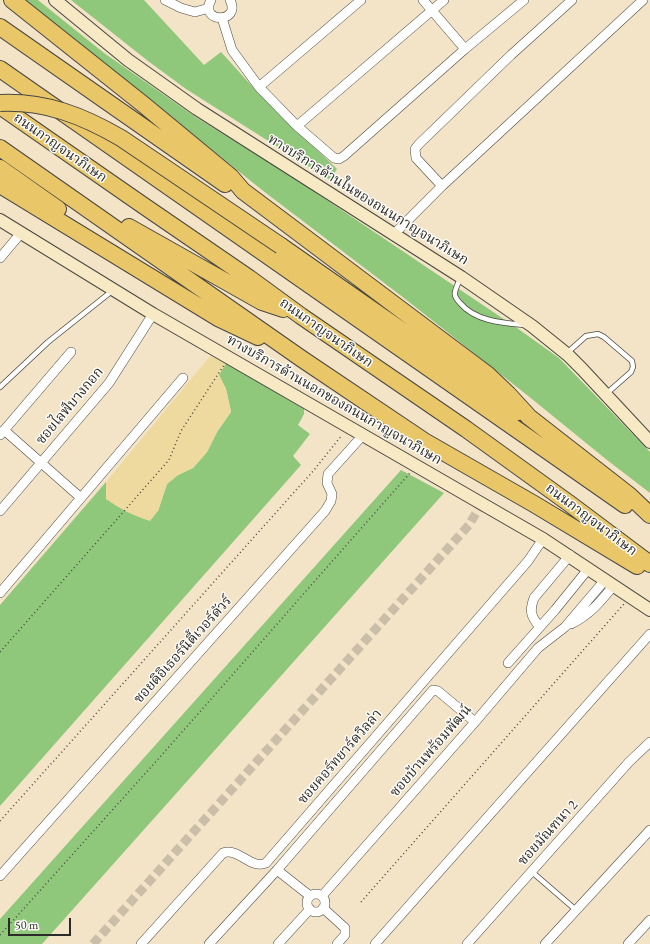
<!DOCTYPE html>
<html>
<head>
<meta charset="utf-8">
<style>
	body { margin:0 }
	#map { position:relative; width:650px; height:944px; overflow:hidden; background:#f3e3c7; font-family:"EB Garamond",serif }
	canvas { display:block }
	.scale { position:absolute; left:8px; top:918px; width:63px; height:18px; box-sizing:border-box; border:2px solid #2b2b2b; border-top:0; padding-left:5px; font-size:12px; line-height:14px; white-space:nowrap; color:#2b2b2b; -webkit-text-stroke:3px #fdfcf7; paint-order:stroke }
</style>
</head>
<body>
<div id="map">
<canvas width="650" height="944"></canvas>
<div class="scale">50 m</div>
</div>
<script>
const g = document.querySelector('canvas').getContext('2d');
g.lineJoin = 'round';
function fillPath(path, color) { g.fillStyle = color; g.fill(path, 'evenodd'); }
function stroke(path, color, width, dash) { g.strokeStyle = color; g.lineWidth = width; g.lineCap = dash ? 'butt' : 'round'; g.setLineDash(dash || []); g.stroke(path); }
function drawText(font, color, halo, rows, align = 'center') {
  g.font = font + ' "EB Garamond","Noto Serif Thai",serif'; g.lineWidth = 3; g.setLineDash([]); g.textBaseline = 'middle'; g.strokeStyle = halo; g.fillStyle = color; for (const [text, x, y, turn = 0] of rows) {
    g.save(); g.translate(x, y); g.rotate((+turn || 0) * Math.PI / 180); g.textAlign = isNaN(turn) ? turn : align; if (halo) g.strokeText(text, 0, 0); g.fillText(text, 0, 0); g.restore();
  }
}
const green = new Path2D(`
	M26,0H38L104,53L197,118L288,174L517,328L559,358L650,452V493L607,460L527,395L404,298L262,190Z
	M71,0H144L204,65L221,52L260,95L337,169L330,180L186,89L148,61Z
	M226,363L304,409V414L298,425L310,434L293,456L301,465L0,806V605L106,482V499L158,511L167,484L178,475L193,468L207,452L217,432L231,412L226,389L219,375Z
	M401,470L444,493L42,944H0V919Z`);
const sand = new Path2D(`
	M210,356L226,363L219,375L226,389L231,411L217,432L207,452L193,468L178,475L167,484L158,511L150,521C134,516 120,509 106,499V482Z`);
const streetTunnel = new Path2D(`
	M93,944L469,525L482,503`);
const path = new Path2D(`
	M0,652L169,460L181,431L224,365
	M0,821L314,470L342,435
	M361,902L624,604
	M0,935L160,757L410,473`);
const lane = new Path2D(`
	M461,277C459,281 456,287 455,292C454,296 457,300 460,303C475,321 502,323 524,325
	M567,353L586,336L598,334L604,337L632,361L633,367L631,372L606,394
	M0,387L48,342L112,291
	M532,872L576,910`);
const street = new Path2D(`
	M165,0L181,8L195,12L209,8
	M211,0C198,23 242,24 230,0
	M423,0L465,49
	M222,18L232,50L259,87L297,126L334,158L339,159L344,156L465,49L524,0
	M259,87L361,0
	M297,126L444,0
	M442,186L416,158L415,149L419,144L511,55L572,0
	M394,234L442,186L643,0
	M0,258L21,233
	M4,430L81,498
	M0,435L71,352
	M0,511L109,383L153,314
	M0,593L183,378
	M571,624C591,614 600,602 614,585
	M540,627C531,617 529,611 534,598L570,555
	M508,663L555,610L589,568
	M277,870L310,896
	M0,876L325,511L331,501L332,494L327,483L328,474L363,435
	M307 903a9 9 0 1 1 18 0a9 9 0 1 1-18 0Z
	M322,896L475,722L538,648L565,627L605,580
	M323,908L345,928V935L337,944
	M141,944L223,853C238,847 251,870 266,863L528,561L543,539
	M209,944L277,870L433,690L438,691L475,722
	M278,944L310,909
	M375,944L650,634
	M467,944L629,762L650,742
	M545,944L650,830
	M628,944L650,920`);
const secondary = new Path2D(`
	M55,0L128,60L197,109L461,277L532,326L568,355L582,369L650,442
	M0,220L153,314L543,539L650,610`);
const highway = new Path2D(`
	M12,0L144,105L231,177L243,191L488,375L508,394L529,417L629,495L650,515
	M0,27L225,184
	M0,69L625,505
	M0,106L144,206L249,278L301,316L466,429L570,504L650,564
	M0,148L302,359L424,441L534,504L637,566
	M0,168L58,209
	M0,185L218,318L258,337
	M129,227L262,302L283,309
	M281,246L417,341L497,400L518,412`);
const highwayBridge = new Path2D(`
	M0,103C46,101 83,116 121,138L281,246`);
const streetNames = [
	["ถนนกาญจนาภิเษก",60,148,35],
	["ทางบริการด้านในของถนนกาญจนาภิเษก",368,200,32],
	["ถนนกาญจนาภิเษก",326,333,35],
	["ทางบริการด้านนอกของถนนกาญจนาภิเษก",334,400,30],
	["ซอยไลฟ์บางกอก",70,406,-50],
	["ถนนกาญจนาภิเษก",591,520,37],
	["ซอยดิอิเธอร์นิตี้เวอร์ดัวร์",183,650,-48],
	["ซอยบ้านพร้อมพัฒน์",431,751,-49],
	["ซอยคอร์ทยาร์ดวิลล่า",340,757,-49],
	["ซอยมัณฑนา 2",548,833,-48]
];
fillPath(green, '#8fc87b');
fillPath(sand, '#eeda9e');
stroke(streetTunnel, '#cbbea8', 9, [9, 4.5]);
stroke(lane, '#494742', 6);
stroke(street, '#494742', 10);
stroke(secondary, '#494742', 14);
stroke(highway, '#494742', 18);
stroke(path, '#494742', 1.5, [1, 3]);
stroke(lane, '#fff', 4.5);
stroke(street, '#fff', 9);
stroke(secondary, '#f6e9c3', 12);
stroke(highway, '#e9c769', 16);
stroke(highwayBridge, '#494742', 18, []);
stroke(highwayBridge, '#e9c769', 16);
drawText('14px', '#2b2b2b', '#fdfcf7', streetNames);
</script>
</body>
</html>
